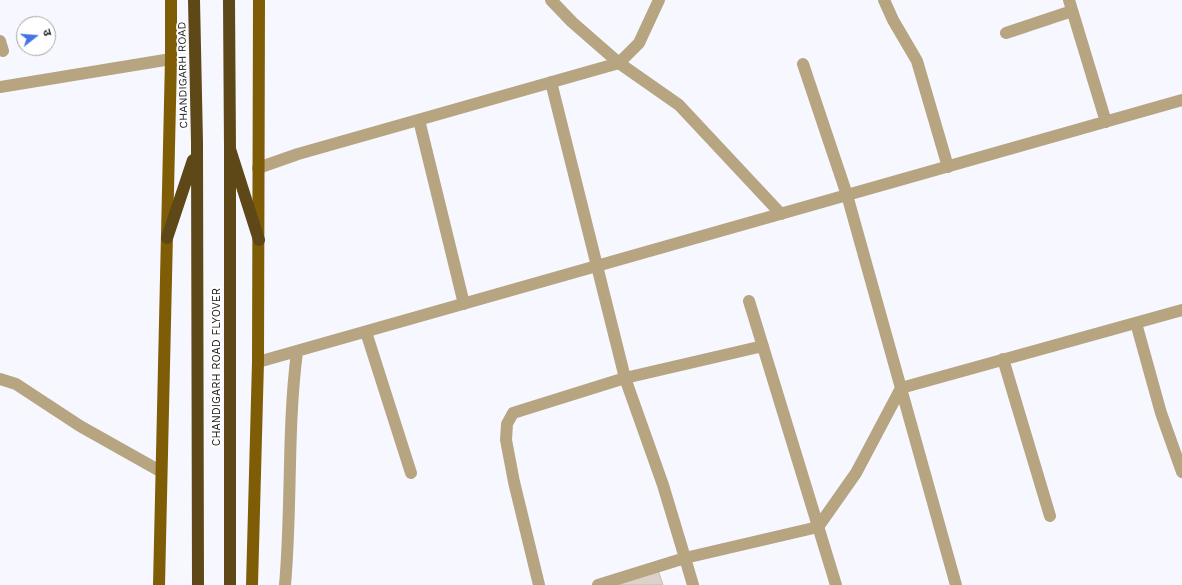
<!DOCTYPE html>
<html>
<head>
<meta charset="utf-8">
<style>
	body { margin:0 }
	#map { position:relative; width:1182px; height:585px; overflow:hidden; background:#f7f8ff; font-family:"Work Sans","Noto Sans Devanagari",sans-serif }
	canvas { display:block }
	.north { position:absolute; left:16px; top:16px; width:40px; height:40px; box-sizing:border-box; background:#fff; border:1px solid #a6a6a7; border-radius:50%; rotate:73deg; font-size:11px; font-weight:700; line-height:16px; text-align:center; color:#202024 }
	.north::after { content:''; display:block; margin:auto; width:14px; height:18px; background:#4773e6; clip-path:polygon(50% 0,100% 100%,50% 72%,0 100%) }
</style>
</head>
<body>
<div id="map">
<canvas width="1182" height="585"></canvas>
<div class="north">उ</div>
</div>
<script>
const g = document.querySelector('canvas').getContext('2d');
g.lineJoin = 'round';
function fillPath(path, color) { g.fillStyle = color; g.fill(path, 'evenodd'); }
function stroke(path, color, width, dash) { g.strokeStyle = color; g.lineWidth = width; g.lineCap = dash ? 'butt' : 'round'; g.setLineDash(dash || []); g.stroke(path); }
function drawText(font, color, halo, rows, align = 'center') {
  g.font = font + ' "Work Sans",sans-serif'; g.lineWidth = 4; g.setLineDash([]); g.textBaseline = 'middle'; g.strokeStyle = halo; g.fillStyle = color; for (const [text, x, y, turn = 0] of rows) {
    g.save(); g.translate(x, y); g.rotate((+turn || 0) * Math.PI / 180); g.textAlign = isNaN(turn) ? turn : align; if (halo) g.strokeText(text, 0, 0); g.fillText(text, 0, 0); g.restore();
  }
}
const building = new Path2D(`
	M658,570L663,585H613Z`);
const minor = new Path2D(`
	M551,0L572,22L619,63L679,105L781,214
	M884,0L893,20L917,61L948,167
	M1069,0L1106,122
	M1006,33L1072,11
	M0,41L3,51
	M803,64L847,195L956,585
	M551,82L625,378L663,485L685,558L598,585
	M0,87L171,59
	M419,120L464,304
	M258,168L298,154L619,63L639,43L659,0
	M749,301L836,585
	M1136,323L1161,413L1182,472
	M366,332L411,473
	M1003,359L1050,516
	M258,362L1182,100
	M0,379L16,384L80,426L160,471
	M285,585C292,507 287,429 297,352
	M539,585L514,482L506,440L507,424L513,413L625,378L763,346
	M693,585L685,558L818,527L856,473L901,388L1182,310`);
const major = new Path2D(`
	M159,585L171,59V0
	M252,585L258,362L259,0`);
const highway = new Path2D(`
	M194,0L197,142L198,585
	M229,0L230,149L259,240
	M167,238L193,160
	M230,585V149`);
const streetNames = [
	["CHANDIGARH ROAD",183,75,-91],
	["CHANDIGARH ROAD FLYOVER",217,367,-90]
];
fillPath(building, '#dcd2cb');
stroke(building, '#c5bbb4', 1);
stroke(minor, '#b7a481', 12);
stroke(major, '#7f5d07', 12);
stroke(highway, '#5f4818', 12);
drawText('11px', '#202024', '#fff', streetNames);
</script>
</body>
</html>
